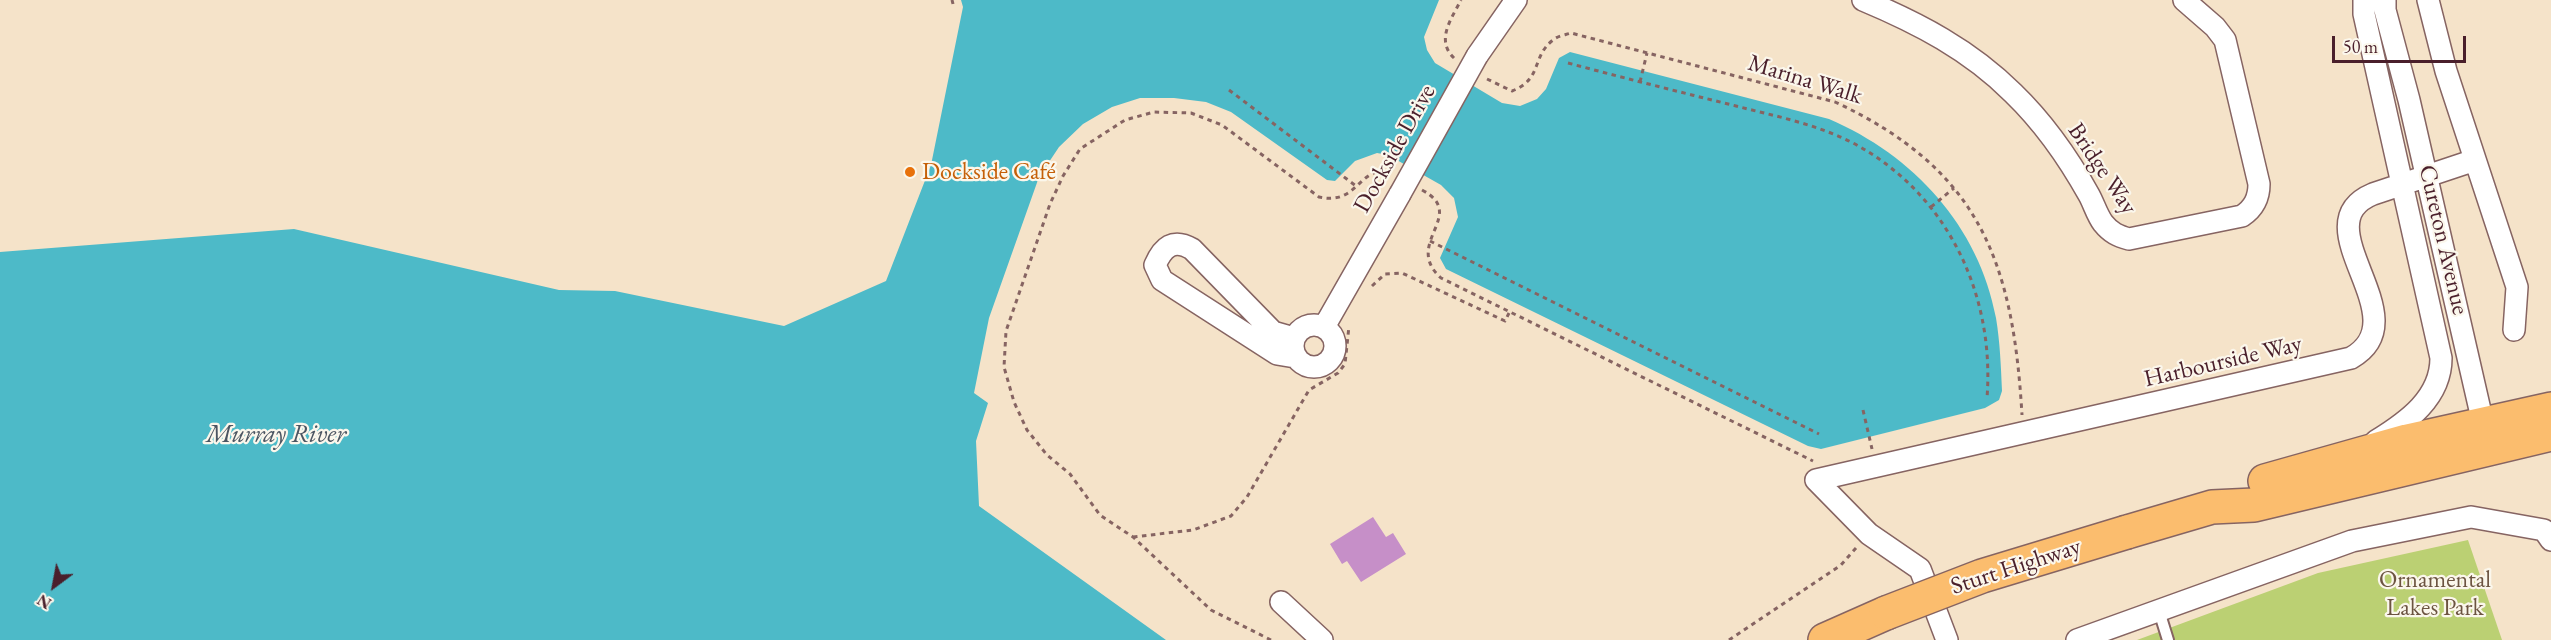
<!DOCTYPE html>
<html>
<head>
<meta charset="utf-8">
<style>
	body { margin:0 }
	#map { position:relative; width:2551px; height:640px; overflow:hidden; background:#f5e3c9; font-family:"EB Garamond",serif }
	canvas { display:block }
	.north { position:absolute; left:24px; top:556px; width:60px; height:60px; -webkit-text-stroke:4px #fbf7ec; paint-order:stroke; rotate:212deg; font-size:16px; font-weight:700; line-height:24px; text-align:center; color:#4a1f2b }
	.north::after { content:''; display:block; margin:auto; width:21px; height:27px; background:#4a1f2b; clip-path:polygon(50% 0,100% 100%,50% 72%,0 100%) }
	.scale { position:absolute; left:2332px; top:36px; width:134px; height:27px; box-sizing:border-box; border:3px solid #4a1f2b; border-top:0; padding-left:8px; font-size:18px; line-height:21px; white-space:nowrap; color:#4a1f2b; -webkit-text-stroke:4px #fbf7ec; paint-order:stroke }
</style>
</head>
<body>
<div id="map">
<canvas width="2551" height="640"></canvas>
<div class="north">N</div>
<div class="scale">50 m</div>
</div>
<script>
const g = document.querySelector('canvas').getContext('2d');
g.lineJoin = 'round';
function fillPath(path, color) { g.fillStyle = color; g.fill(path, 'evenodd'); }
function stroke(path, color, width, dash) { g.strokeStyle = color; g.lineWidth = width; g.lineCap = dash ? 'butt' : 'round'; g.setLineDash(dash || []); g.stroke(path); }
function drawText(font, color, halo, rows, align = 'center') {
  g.font = font + ' "EB Garamond",serif'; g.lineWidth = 4.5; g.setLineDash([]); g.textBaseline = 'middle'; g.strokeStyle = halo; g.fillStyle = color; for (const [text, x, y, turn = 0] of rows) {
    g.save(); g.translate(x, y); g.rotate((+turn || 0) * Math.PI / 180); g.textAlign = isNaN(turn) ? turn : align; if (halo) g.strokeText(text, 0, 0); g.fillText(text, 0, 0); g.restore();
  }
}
const green = new Path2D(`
	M2468,540L2502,640H2137L2318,573Z`);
const water = new Path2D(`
	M961,0H1439L1424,37L1427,50L1435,63L1502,103L1520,106L1537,99L1546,89L1559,58L1570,52L1829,119C1913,155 1979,226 1996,318C2000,342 2001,367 2002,391L1999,400L1985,408L1821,449L1808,446L1446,269L1440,258L1458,217L1454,198L1441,185L1388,155L1377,153L1355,161L1335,181L1327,180L1231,112L1206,102L1174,98H1140L1112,107L1083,124L1059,147L1039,177L989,318L974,393L988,403L976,441L979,506L1166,640H0V252L294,229L559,290L615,291L784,326L886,281L931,165L963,7Z`);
const building = new Path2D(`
	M1373,517L1386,537L1393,533L1406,554L1361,582L1347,561L1342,564L1330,544Z`);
const path = new Path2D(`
	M952,0L953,4
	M1454,58C1435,40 1452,18 1461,0
	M1568,63C1624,78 1680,92 1736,106C1775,116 1816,124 1853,143C1947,193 1995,294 1987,398
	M1487,79L1512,91C1543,79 1531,57 1553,40C1557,36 1565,35 1571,33L1835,102C1981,170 2013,263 2022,415
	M1640,82L1647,53
	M1229,90L1356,186
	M1422,190C1469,215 1402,243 1441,278L1813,461
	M1931,207L1954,188
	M1430,241L1819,434
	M1372,286L1385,274L1402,273L1505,321L1509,313
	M1863,410L1872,449
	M1133,537L1193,530L1231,516L1247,497L1309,390L1338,373L1345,364L1349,326
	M1271,640L1211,610L1133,537L1100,515L1070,474L1047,455L1027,430L1014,402L1004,367L1006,331L1050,204L1063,176L1080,149L1125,120L1154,112L1191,113L1222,125L1319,197C1359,206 1358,165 1390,172
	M1729,640L1841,565L1856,548`);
const service = new Path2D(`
	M2159,611L2168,640`);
const minor = new Path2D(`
	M1863,0C1918,23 1970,50 2013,93C2042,121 2069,159 2089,195C2094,204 2097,215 2103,223C2111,233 2118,236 2129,239L2242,216C2254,208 2259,198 2259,184L2225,40L2215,27L2184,0
	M2364,0V14L2441,358C2441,398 2407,422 2376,441
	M2385,0V10L2409,100L2483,423L2477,433
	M2428,0L2446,71L2517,287L2514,330
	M1477,56L1516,0
	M1293 346a21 21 0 1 1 42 0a21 21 0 1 1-42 0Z
	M1324,327L1400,194
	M1294,338L1273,332L1192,249C1173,238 1163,247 1155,265L1162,280L1277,354L1295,357
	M1816,480L2351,358C2422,318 2299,225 2373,194L2475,160
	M1816,480L1869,534L1920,569L1947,640
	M1281,602L1322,640
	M2077,640L2352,541L2471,517L2544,530L2551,540`);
const trunk = new Path2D(`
	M2265,481L2407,441L2551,409
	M2127,532L2212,507L2254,505L2551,434
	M1825,640L1886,613`);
const minorBridge = new Path2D(`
	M1400,194L1477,56`);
const trunkBridge = new Path2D(`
	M1886,613L1982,576L2127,532`);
const markers = [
	[910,172,6,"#e8710a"]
];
const streetNames = [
	["Marina Walk",1805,80,17],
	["Dockside Drive",1395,149,-61],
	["Bridge Way",2102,169,56],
	["Cureton Avenue",2443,240,77],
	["Harbourside Way",2223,362,-13],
	["Sturt Highway",2016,567,-18]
];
const foodNames = [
	["Dockside Café",922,172]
];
const parkNames = [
	["Ornamental",2435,580],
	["Lakes Park",2435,608]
];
const waterNames = [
	["Murray River",276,435]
];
fillPath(green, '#bbd073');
fillPath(water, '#4dbac8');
fillPath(building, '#c68fc8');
stroke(service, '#866462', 14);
stroke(minor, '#866462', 24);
stroke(trunk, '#866462', 36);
stroke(path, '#866462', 3, [4.5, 4.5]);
stroke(service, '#fff', 10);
stroke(minor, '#fff', 21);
stroke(trunk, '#fbbd6e', 33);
stroke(minorBridge, '#866462', 24, []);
stroke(trunkBridge, '#866462', 36, []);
stroke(minorBridge, '#fff', 21);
stroke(trunkBridge, '#fbbd6e', 33);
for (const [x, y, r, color] of markers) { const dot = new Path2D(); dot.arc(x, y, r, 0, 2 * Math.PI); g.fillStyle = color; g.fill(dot); stroke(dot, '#fbf7ec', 2); }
drawText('24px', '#4a1f2b', '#fbf7ec', streetNames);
drawText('24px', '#c56008', '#fbf7ec', foodNames, 'left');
drawText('24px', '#6c5441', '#fbf7ec', parkNames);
drawText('italic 26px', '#4b5562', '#fbf7ec', waterNames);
</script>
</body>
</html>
